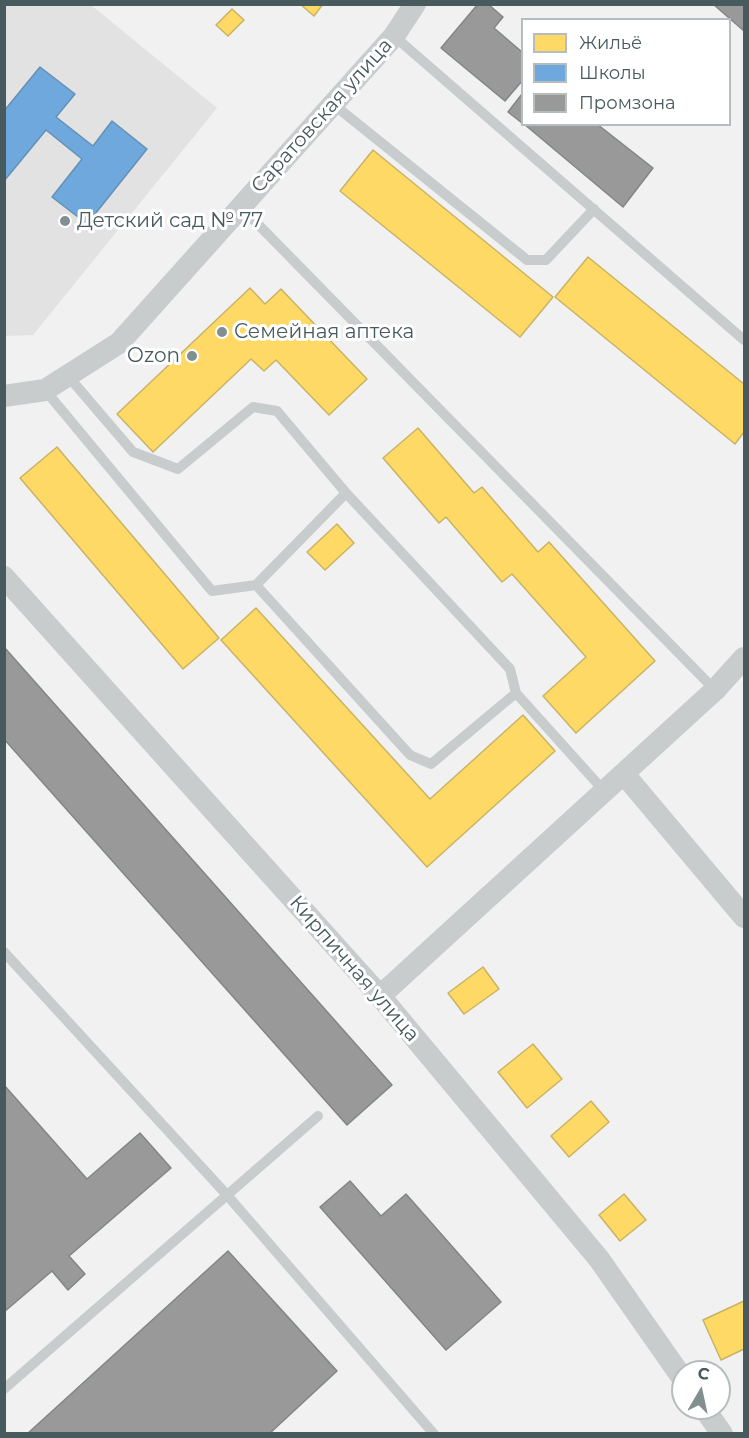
<!DOCTYPE html>
<html>
<head>
<meta charset="utf-8">
<style>
	body { margin:0 }
	#map { position:relative; width:749px; height:1438px; overflow:hidden; background:#f1f1f1; font-family:Montserrat,sans-serif }
	canvas { display:block }
	.frame { position:absolute; inset:0; border:6px solid #475a5e; pointer-events:none }
	.legend { position:absolute; left:521px; top:18px; width:210px; height:108px; box-sizing:border-box; background:#fff; border:2px solid #b5bdbf; margin:0; padding:8px 10px; list-style:none; font-size:18px; color:#475a5e }
	.legend li { display:flex; align-items:center; gap:12px; height:30px }
	.legend b { width:30px; border:2px solid #b5bdbf }
	.north { position:absolute; left:671px; top:1360px; width:60px; height:60px; box-sizing:border-box; background:#fff; border:2px solid #b5bdbf; border-radius:50%; rotate:9deg; font-size:16px; font-weight:700; line-height:24px; text-align:center; color:#475a5e }
	.north::after { content:''; display:block; margin:auto; width:21px; height:27px; background:#828f91; clip-path:polygon(50% 0,100% 100%,50% 72%,0 100%) }
</style>
</head>
<body>
<div id="map">
<canvas width="749" height="1438"></canvas>
<div class="frame"></div>
<ul class="legend">
<li><b style="height:16px;background:#ffd966"></b>Жильё</li>
<li><b style="height:16px;background:#6fa8dc"></b>Школы</li>
<li><b style="height:16px;background:#999"></b>Промзона</li>
</ul>
<div class="north">С</div>
</div>
<script>
const g = document.querySelector('canvas').getContext('2d');
g.lineJoin = 'round';
function fillPath(path, color) { g.fillStyle = color; g.fill(path, 'evenodd'); }
function stroke(path, color, width, dash) { g.strokeStyle = color; g.lineWidth = width; g.lineCap = dash ? 'butt' : 'round'; g.setLineDash(dash || []); g.stroke(path); }
function drawText(font, color, halo, rows, align = 'center') {
  g.font = font + ' Montserrat,sans-serif'; g.lineWidth = 6; g.setLineDash([]); g.textBaseline = 'middle'; g.strokeStyle = halo; g.fillStyle = color; for (const [text, x, y, turn = 0] of rows) {
    g.save(); g.translate(x, y); g.rotate((+turn || 0) * Math.PI / 180); g.textAlign = isNaN(turn) ? turn : align; if (halo) g.strokeText(text, 0, 0); g.fillText(text, 0, 0); g.restore();
  }
}
const education = new Path2D(`
	M5,5H91L217,108L33,335L5,336Z`);
const homes = new Path2D(`
	M300,4H323L314,16Z
	M232,9L244,20L228,36L216,25Z
	M373,150L553,297L520,337L340,191Z
	M588,257L744,384V432L735,444L555,297Z
	M250,288L265,304L281,289L367,379L329,415L276,360L264,371L251,359L153,452L117,414Z
	M418,428L474,493L482,487L538,552L549,542L655,661L576,733L543,696L586,657L512,574L502,582L446,517L439,523L383,458Z
	M57,447L219,638L183,669L20,478Z
	M337,524L354,543L325,570L307,552Z
	M256,608L430,799L523,715L555,751L427,867L221,640Z
	M483,967L499,989L464,1014L448,993Z
	M533,1044L562,1079L527,1108L498,1072Z
	M591,1101L609,1122L569,1157L551,1136Z
	M624,1194L646,1220L620,1241L599,1215Z
	M744,1301V1349L721,1360L703,1320Z`);
const schools = new Path2D(`
	M40,67L75,94L56,117L93,146L112,121L147,149L87,224L52,197L82,159L46,130L4,181V111Z`);
const industry = new Path2D(`
	M478,4H488L503,17L494,28L522,52V81L505,101L441,48Z
	M713,4H744V31Z
	M522,94V123L508,112Z
	M524,124H597L653,168L623,207Z
	M4,647L392,1085L347,1125L4,739Z
	M4,1085L87,1179L140,1133L171,1168L69,1256L85,1274L68,1290L52,1271L4,1312Z
	M350,1181L381,1216L406,1194L501,1302L446,1350L320,1207Z
	M228,1251L337,1371L269,1434H27Z`);
const lane = new Path2D(`
	M394,36L744,340
	M333,104L527,260H546L594,209
	M240,206L715,690
	M68,376L133,452L178,469L253,407L277,411L346,493
	M45,390L212,591L256,585L346,493L510,669L516,693L431,764L410,755L256,585
	M516,693L605,792
	M4,952L227,1195L434,1434
	M4,1389L318,1116`);
const street = new Path2D(`
	M4,396L45,390L119,343L394,36L415,4
	M4,577L380,996L599,1259L683,1379
	M624,774L744,917
	M380,996L715,690L744,658
	M704,1408L722,1434`);
const markers = [
	[65,221,6,"#828f91"],
	[222,332,6,"#828f91"],
	[192,356,6,"#828f91"]
];
const streetNames = [
	["Саратовская улица",322,116,-48],
	["Кирпичная улица",354,969,49]
];
const poiNames = [
	["Детский сад № 77",77,221],
	["Семейная аптека",234,332],
	["Ozon",180,356,"right"]
];
fillPath(education, '#e3e2e3');
fillPath(homes, '#ffd966');
stroke(homes, '#c8b364', 1.5);
fillPath(schools, '#6fa8dc');
stroke(schools, '#6391b6', 1.5);
fillPath(industry, '#999');
stroke(industry, '#808687', 1.5);
stroke(lane, '#c8cccd', 10);
stroke(street, '#c8cccd', 22);
for (const [x, y, r, color] of markers) { const dot = new Path2D(); dot.arc(x, y, r, 0, 2 * Math.PI); g.fillStyle = color; g.fill(dot); stroke(dot, '#fff', 2); }
drawText('20px', '#475a5e', '#fff', streetNames);
drawText('20px', '#475a5e', '#fff', poiNames, 'left');
</script>
</body>
</html>
